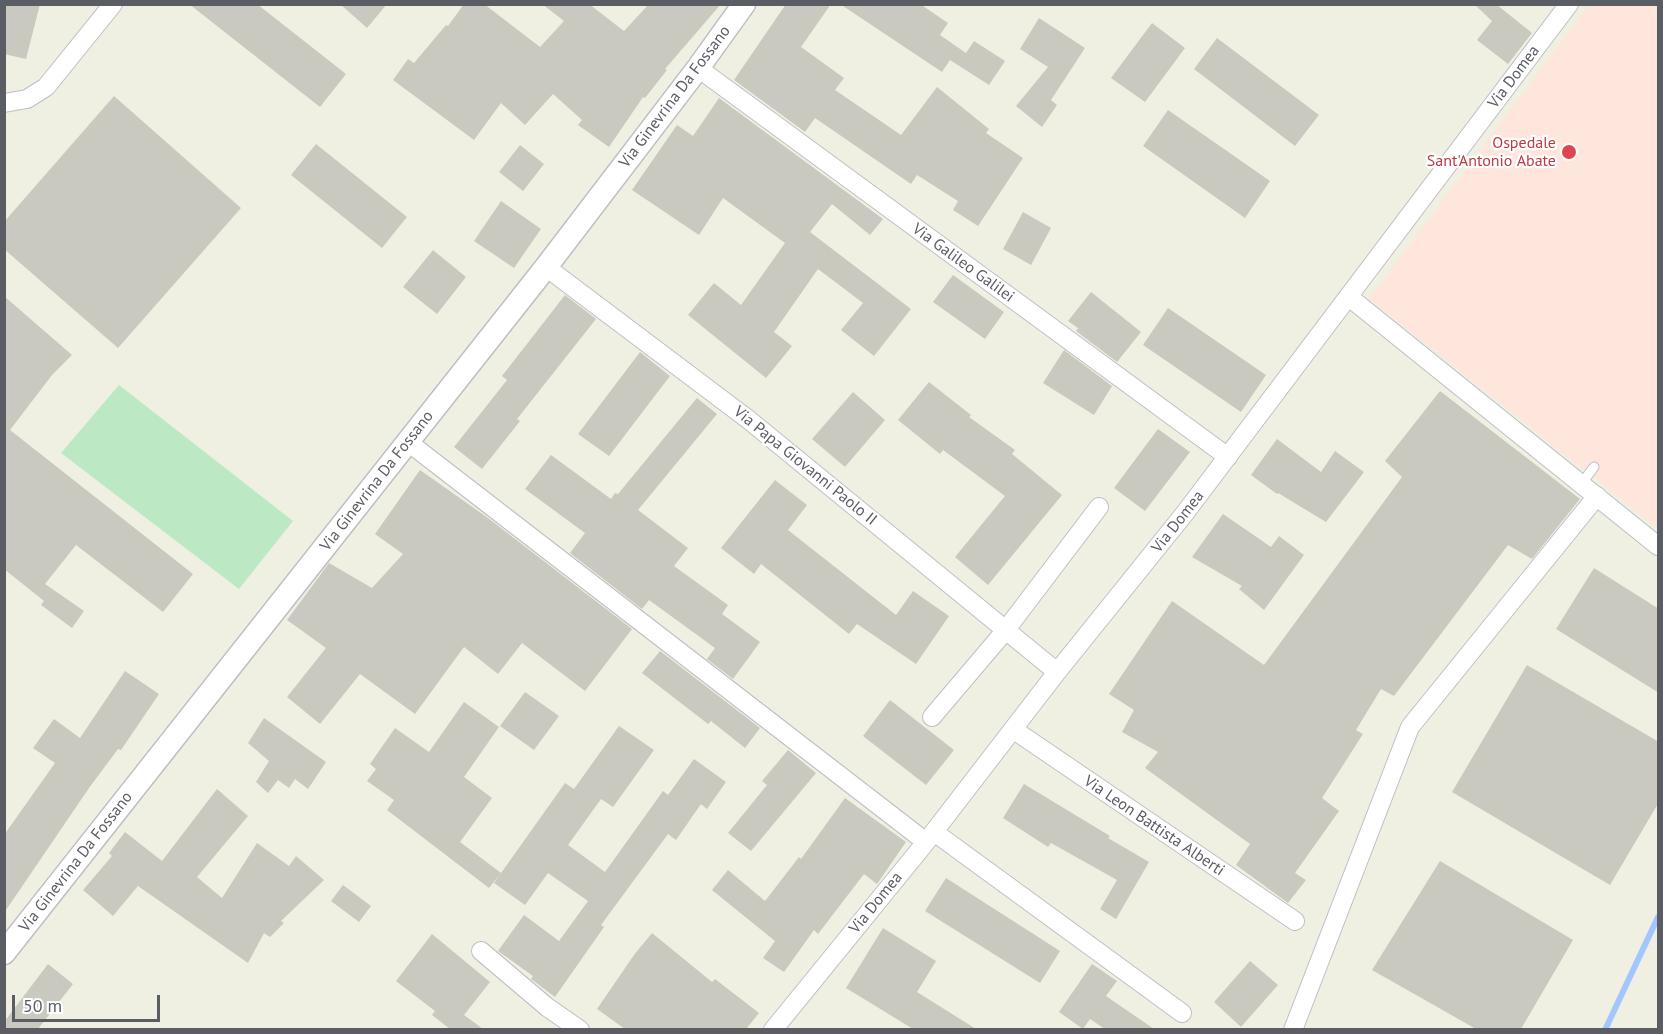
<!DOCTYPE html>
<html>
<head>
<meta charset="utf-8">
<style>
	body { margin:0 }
	#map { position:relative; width:1663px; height:1034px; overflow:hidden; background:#efefe2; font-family:"PT Sans",sans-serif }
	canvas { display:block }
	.frame { position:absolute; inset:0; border:6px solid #5b5d65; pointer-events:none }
	.scale { position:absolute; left:12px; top:995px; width:148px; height:27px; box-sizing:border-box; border:3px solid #5b5d65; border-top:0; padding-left:8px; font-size:18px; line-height:21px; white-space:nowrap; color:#5b5d65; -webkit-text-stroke:4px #fff; paint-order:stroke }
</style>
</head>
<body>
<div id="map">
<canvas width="1663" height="1034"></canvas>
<div class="frame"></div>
<div class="scale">50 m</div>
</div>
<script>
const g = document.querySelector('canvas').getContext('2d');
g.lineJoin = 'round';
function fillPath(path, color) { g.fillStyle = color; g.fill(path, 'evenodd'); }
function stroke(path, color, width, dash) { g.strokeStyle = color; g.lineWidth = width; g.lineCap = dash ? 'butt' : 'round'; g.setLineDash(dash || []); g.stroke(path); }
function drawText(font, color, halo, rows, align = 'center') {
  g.font = font + ' "PT Sans",sans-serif'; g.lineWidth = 4.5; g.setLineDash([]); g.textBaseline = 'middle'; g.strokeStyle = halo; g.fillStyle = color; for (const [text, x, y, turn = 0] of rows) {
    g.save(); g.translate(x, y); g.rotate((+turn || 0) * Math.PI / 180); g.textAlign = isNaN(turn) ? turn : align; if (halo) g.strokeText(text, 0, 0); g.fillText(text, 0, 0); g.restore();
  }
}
const medical = new Path2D(`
	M1589,5H1658V529L1369,299Z`);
const green = new Path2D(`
	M119,385L293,521L239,589L61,453Z`);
const stream = new Path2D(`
	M1605,1030L1658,917`);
const building = new Path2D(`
	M4,4H40L26,59L4,54Z
	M189,4H257L346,74L320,107Z
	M340,4H387L367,28Z
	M464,4H484L540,47L564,21L542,4H589L624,31L649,4H721L665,69L667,70L645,98L643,97L609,147L578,125L582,120L553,94L525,125L501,103L474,140L393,80L408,59L414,63L446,25L448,26Z
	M786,4H831L801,47L844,78L835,90L901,135L937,87L989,129L986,133L1023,158L978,226L953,210L958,201L917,175L911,184L815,118L805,132L734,80Z
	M840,4H920L948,23L940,35L966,53L974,41L1005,61L989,85L950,60L942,72Z
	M1474,4H1496L1532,33L1508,64L1477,40L1492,21Z
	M1039,18L1085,48L1051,100L1057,105L1042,127L1016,106L1048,67L1020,49Z
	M1152,23L1185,48L1145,102L1111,78Z
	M1217,38L1319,115L1295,146L1194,69Z
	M114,96L241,208L118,348L4,249V222Z
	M719,98L883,219L870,235L832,204L810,232L911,309L874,356L841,330L863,303L818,269L774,332L792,346L766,378L688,315L714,283L741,305L785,243L723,198L699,235L632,190L677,125L693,136Z
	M1168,110L1270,181L1245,218L1143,146Z
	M316,144L407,217L382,248L291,175Z
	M520,145L544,164L523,191L499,172Z
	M501,201L541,229L514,268L474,241Z
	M1023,212L1051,228L1031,265L1003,249Z
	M433,250L466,277L437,314L403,287Z
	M953,275L1004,312L985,339L933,302Z
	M1091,292L1141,332L1117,362L1076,331L1078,328L1068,321Z
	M565,295L596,319L517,419L520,421L482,469L454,447L507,380L502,376Z
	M4,296L72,355L52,375L10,430L193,574L163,612L76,545L45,584L84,611L72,628L41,605L44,601L4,569Z
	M1168,308L1266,375L1241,412L1143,345Z
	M1064,350L1112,386L1094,415L1043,383Z
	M640,352L670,376L609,456L578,434Z
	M929,382L971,415L969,417L1015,450L1012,454L1062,495L988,585L955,557L1005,496L943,450L940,454L898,420Z
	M1440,391L1580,499L1532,559L1508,545L1394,696L1381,689L1356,730L1363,734L1322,798L1339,811L1295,873L1306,880L1288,903L1236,865L1250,844L1145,768L1158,752L1122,732L1134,710L1109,694L1172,601L1264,665L1402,477L1385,461Z
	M853,392L885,420L845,467L812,439Z
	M697,398L717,414L638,510L688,548L674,566L728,605L722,614L760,642L733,679L707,659L715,648L649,600L642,609L570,553L585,533L525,489L551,455L611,499L615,493L618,494Z
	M1158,429L1190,452L1145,511L1114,488Z
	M1277,439L1321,472L1335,451L1364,472L1326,522L1278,493L1277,494L1251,475Z
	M420,470L488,518L632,629L585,691L522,643L498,674L464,647L415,714L360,674L320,724L287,697L326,648L287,620L329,563L372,588L403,554L375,534Z
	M775,480L807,505L788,530L896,615L913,591L949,616L916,664L857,624L849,634L761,564L754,574L721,548Z
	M1223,514L1271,547L1279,536L1304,555L1264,610L1239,589L1242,586L1192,557Z
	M1594,568L1659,609V693L1556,629Z
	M660,651L760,728L745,748L711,721L708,724L642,673Z
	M1527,665L1659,742V802L1610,885L1452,792Z
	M125,671L159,694L121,750L118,749L89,788L4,913V835L55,763L33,748L54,719L80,738Z
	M525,692L559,716L534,750L500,726Z
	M890,700L954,750L926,785L863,736Z
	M464,702L499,727L464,777L492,798L460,842L501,873L489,888L387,810L394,800L367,781L376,769L370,764L395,728L429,752Z
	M264,718L326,762L308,789L295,779L289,788L278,780L268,793L256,782L269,761L248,743Z
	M619,726L654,750L613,807L601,799L568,845L605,872L663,791L668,795L694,759L726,782L707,809L701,804L676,840L668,834L601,925L604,927L555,997L531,979L533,976L498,951L524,915L559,941L588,901L548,873L525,905L494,883L565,783L574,789Z
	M788,750L816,773L751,851L728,833L767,785L762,781Z
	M1024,784L1110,836L1108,838L1149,862L1116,919L1100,909L1117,880L1051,843L1048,847L1003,818Z
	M217,789L248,816L197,877L222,898L257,843L289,866L296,856L324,880L281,921L284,923L270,937L264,933L248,963L138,886L113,916L83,890L112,856L109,853L125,832L162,861Z
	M845,798L906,842L877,884L864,874L818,934L814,930L784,972L763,958L775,941L712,890L728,870L765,901L799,857L801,859Z
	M1440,861L1573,940L1521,1029H1476L1372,970Z
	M946,878L1060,951L1040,983L925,911Z
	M343,885L371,906L359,922L331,901Z
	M883,928L936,961L917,992L976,1029H913L846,988Z
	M652,933L712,982L715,979L759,1013L746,1029H625L597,1009L634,955Z
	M432,934L490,982L464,1015L483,1029H450L432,1015L435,1011L396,981Z
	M1250,961L1278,985L1241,1027L1214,1002Z
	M48,964L73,984L38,1029H4V1022Z
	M1092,964L1117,981L1106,996L1154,1029H1105L1090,1019L1083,1029L1059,1012Z`);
const service = new Path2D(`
	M1582,483L1594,467`);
const minor = new Path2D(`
	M698,68L1228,457
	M4,103L27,99L46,87L113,4
	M546,267L749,420L1057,672
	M1349,297L1658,546
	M408,442L926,842
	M932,717L1005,631L1099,507
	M1014,730L1295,921
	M934,832L1182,1013
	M481,951L547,1007L580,1030
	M773,1030L926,842L1057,672L1185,513L1569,4
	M1293,1030L1410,727L1597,496`);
const tertiary = new Path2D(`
	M4,953L546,267L698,68L744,4`);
const markers = [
	[1569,152,8,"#e0444e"]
];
const streetNames = [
	["Via Domea",1514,77,-53],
	["Via Ginevrina Da Fossano",675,97,-53],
	["Via Galileo Galilei",963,263,36],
	["Via Papa Giovanni Paolo II",805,466,39],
	["Via Ginevrina Da Fossano",377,481,-52],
	["Via Domea",1178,522,-52],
	["Via Leon Battista Alberti",1154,826,34],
	["Via Ginevrina Da Fossano",76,862,-52],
	["Via Domea",876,903,-51]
];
const healthNames = [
	["Ospedale",1556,143],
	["Sant'Antonio Abate",1556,161]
];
fillPath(medical, '#fee6dd');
fillPath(green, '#bce9c4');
stroke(stream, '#a3c6ff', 6);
fillPath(building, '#cac9bf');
stroke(service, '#bdbfc5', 11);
stroke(minor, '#bdbfc5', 20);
stroke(tertiary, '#bdbfc5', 25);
stroke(service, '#fff', 9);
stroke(minor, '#fff', 18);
stroke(tertiary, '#fff', 22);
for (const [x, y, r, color] of markers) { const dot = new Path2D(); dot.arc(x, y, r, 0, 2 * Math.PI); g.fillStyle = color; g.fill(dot); stroke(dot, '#fff', 2); }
drawText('16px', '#5b5d65', '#fff', streetNames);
drawText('16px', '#be3a42', '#fff', healthNames, 'right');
</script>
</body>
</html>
